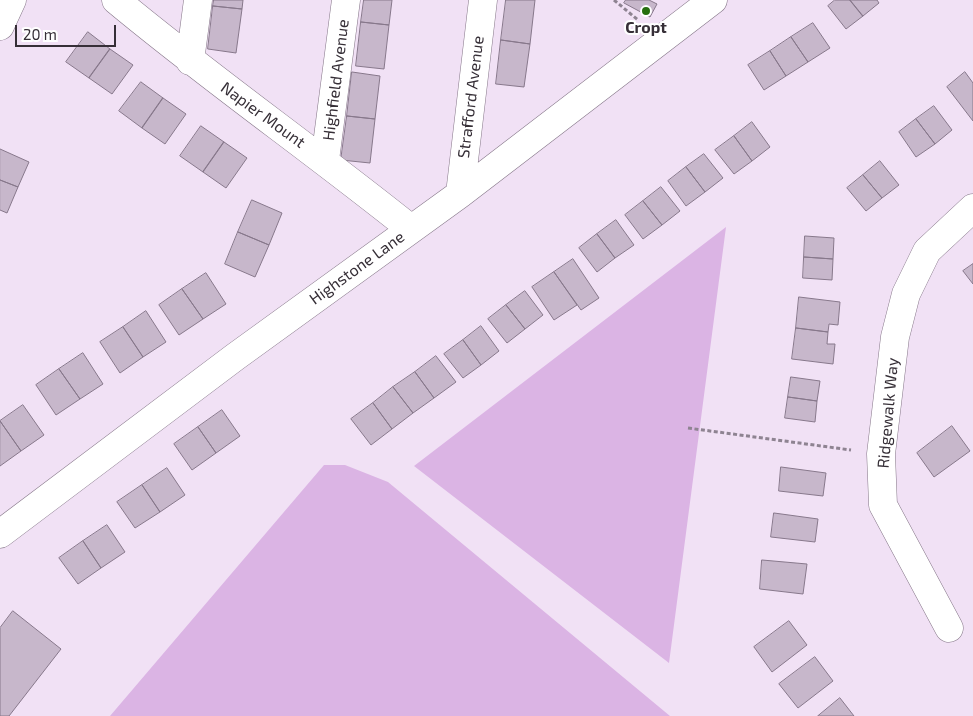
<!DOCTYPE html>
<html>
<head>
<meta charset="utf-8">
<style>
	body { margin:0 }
	#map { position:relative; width:973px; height:716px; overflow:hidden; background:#f1e1f5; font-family:"Exo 2",sans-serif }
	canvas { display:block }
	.scale { position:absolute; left:15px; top:25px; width:101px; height:22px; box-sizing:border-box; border:2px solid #362f37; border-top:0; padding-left:6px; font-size:15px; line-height:18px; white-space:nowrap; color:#362f37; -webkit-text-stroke:4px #fff; paint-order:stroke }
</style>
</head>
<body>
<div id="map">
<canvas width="973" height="716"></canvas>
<div class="scale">20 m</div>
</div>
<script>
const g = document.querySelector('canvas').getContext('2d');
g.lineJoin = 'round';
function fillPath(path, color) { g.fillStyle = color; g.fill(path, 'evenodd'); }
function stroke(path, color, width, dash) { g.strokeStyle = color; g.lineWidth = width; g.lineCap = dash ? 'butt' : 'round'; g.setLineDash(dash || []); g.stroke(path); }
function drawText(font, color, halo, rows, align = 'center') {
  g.font = font + ' "Exo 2",sans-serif'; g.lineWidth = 4; g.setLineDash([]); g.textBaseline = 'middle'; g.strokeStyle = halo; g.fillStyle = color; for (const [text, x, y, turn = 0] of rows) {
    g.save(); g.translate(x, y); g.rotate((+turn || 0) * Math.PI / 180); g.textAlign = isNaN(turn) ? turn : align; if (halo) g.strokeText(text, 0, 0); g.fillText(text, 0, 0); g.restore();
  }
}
const green = new Path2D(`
	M726,227L669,663L414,466Z
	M324,465H345L388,482L670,716H110Z`);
const building = new Path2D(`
	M214,0H243L242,9L213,6Z
	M364,0H392L389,25L361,22Z
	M506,0H535L530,44L501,40Z
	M626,0H649L657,4L650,17L624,3Z
	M835,0H850L863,16L846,29L828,6Z
	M850,0H877L879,3L863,16Z
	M213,6L242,9L236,53L208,49Z
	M361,22L389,25L384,69L356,66Z
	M813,23L830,48L808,62L791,37Z
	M88,32L110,49L89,78L66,62Z
	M791,37L808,62L786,76L770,51Z
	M501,40L530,44L524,87L496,84Z
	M110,49L133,65L112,94L89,78Z
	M770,51L786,76L764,90L748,65Z
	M352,72L380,76L375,119L347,116Z
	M965,72L973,83V121L947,87Z
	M141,82L163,98L142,128L119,111Z
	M163,98L186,114L165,144L142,128Z
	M934,106L952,130L935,144L916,119Z
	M347,116L375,119L370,163L341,160Z
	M916,119L935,144L916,157L899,132Z
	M752,122L770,147L752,161L734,136Z
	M201,126L224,142L203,172L180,156Z
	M734,136L752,161L734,174L715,150Z
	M224,142L247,158L226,188L203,172Z
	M0,149L29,162L18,187L0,180Z
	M704,154L723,178L705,192L686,167Z
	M880,161L899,185L882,198L863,175Z
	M686,167L705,192L686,206L668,181Z
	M863,175L882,198L866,211L847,188Z
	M0,180L18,187L7,213L0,210Z
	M661,187L680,211L662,225L643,201Z
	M252,200L282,213L269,245L238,232Z
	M643,201L662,225L643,239L625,215Z
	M616,220L634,245L615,258L597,234Z
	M238,232L269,245L255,277L225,264Z
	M597,234L615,258L597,272L579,248Z
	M805,236L834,238L833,259L804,257Z
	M804,257L833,259L832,280L803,278Z
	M573,259L599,298L581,310L554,272Z
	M973,264V284L963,271Z
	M554,272L577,305L554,320L532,287Z
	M206,273L226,304L203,319L182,289Z
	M182,289L203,319L179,335L159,305Z
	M525,291L543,315L525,329L506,305Z
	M799,297L840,302L838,325L829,324L828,332L796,328Z
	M506,305L525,329L507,343L488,319Z
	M146,311L166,342L143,357L123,327Z
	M481,326L499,351L481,365L463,340Z
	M123,327L143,357L120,373L100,342Z
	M796,328L828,332L827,344H835L833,364L792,359Z
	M463,340L481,365L463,378L444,354Z
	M83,353L103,384L80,399L59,369Z
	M436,356L456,382L434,398L415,372Z
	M59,369L80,399L56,415L36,385Z
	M415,372L434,398L413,413L393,387Z
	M791,377L820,381L817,401L788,397Z
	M393,387L413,413L392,429L373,403Z
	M788,397L817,401L815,422L785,418Z
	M373,403L392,429L371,445L351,419Z
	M23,405L44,435L21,451L0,421Z
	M222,410L240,436L216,453L198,427Z
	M0,421L21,451L0,466Z
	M952,426L970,451L934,477L917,453Z
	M198,427L216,453L192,470L174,444Z
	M781,467L826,473L823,496L779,491Z
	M167,468L185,495L160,512L142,485Z
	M142,485L160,512L135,528L117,502Z
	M774,513L818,519L815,542L771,537Z
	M107,525L125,552L101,568L83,541Z
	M83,541L101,568L78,584L59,558Z
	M762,560L807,564L803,594L760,589Z
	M13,611L61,649L9,716H0V628Z
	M789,621L807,645L772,672L754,647Z
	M815,657L833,681L798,708L779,684Z
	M840,698L854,716H818Z`);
const path = new Path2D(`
	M614,0L638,20
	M688,428L851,450`);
const street = new Path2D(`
	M116,0C212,80 314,151 411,229
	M0,26L12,0
	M190,61L198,0
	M325,160L346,0
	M460,194L483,0
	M0,534L235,357L460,194L713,0
	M949,628L883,505L881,454L895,337L906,294L927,251L973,208`);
const markers = [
	[646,11,5,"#266e0e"]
];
const poiNames = [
	["Cropt",646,28]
];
const streetNames = [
	["Highfield Avenue",336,80,-83],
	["Strafford Avenue",471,97,-83],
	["Napier Mount",263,115,36],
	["Highstone Lane",357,268,-36],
	["Ridgewalk Way",888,413,-85]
];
fillPath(green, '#dbb4e4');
fillPath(building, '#c7b7cb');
stroke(building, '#87788b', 1);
stroke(street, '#847587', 29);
stroke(path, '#8e8391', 3, [4, 2.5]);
stroke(street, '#fff', 28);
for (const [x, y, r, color] of markers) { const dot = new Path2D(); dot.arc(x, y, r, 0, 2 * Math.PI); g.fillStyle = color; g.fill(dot); stroke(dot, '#fff', 2); }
drawText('bold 16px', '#362f37', '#fff', poiNames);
drawText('16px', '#362f37', '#fff', streetNames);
</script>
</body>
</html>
